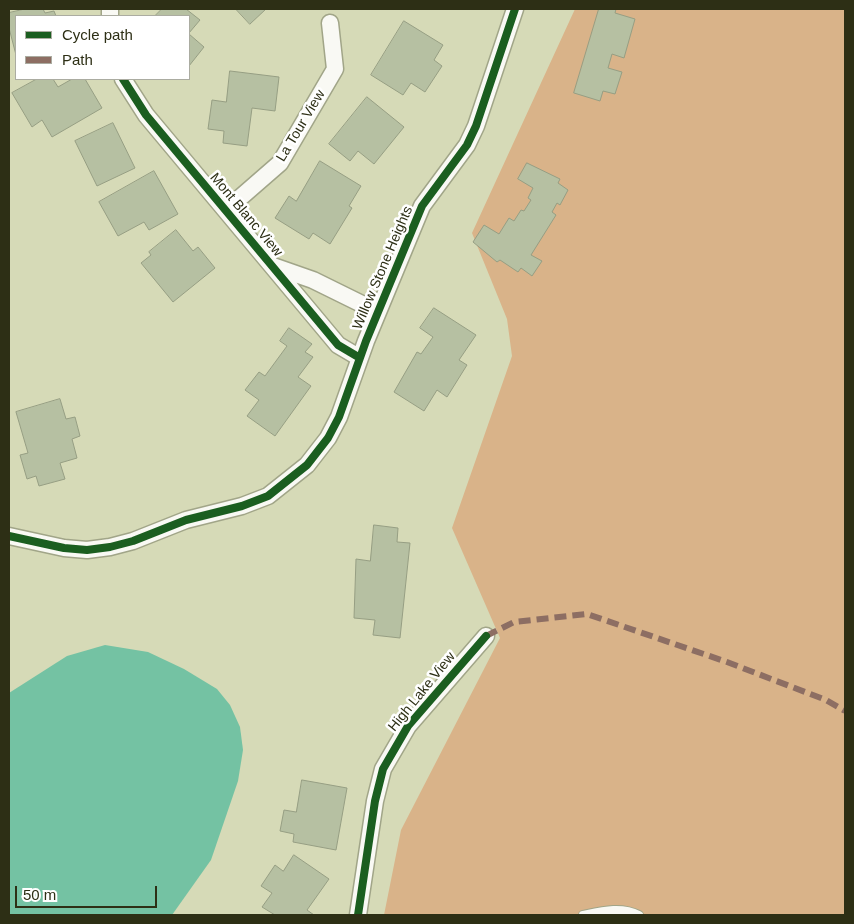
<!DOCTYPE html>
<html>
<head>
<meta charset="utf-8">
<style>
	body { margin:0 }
	#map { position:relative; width:854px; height:924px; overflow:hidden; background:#d6dab7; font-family:Arial,sans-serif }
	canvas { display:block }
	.frame { position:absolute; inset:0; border:10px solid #2d2f15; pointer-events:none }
	.legend { position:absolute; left:15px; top:15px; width:175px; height:65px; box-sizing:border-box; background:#fff; border:1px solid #abaca1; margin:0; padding:6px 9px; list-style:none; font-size:15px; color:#2d2f15 }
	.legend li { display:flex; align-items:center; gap:10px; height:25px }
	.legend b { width:25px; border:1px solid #abaca1 }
	.scale { position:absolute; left:15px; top:886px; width:142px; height:22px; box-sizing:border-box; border:2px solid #2d2f15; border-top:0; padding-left:6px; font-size:15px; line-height:18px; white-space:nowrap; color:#2d2f15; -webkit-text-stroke:4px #fff; paint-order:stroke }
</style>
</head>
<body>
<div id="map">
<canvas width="854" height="924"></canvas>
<div class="frame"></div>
<ul class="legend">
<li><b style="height:6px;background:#1b5e20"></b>Cycle path</li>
<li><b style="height:6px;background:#8d6e63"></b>Path</li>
</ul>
<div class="scale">50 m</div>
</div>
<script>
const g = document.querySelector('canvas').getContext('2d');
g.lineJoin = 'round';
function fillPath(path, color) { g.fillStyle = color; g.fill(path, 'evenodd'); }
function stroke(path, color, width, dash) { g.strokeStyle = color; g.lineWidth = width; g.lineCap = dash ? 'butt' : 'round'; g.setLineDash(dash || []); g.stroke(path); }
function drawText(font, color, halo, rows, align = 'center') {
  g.font = font + ' Arial,sans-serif'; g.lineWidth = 5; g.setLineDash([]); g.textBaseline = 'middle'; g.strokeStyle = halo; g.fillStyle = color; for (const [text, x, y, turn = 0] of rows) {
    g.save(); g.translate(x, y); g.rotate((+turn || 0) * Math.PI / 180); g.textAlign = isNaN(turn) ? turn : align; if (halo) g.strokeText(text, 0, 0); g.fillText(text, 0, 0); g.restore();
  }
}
const forest = new Path2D(`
	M575,9H845V915H384L401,830L500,638L452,528L512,356L507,319L472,233Z`);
const water = new Path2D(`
	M105,645L148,652L184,669L217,689L230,705L240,727L243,750L238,781L211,860L172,915H9V693L67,656Z`);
const building = new Path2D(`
	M25,9H43L45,13L54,11L56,16H16V55L9,28V13Z
	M162,9H186L200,20L189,33V16H155Z
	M236,9H266L250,24Z
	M599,9H616L615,13L635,19L624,58L612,54L608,68L622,72L615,94L603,91L600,101L574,93Z
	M404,21L443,45L434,60L442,66L425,92L411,83L403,95L371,75Z
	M189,34L204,47L189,66Z
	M230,71L279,77L275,111L252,108L247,146L223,143L224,131L208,129L212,100L226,102Z
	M37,79H53L58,87L72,79H85L102,108L52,137L42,120L32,127L12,93Z
	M367,97L404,127L374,164L358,151L350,161L329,144Z
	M113,123L135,168L97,186L75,141Z
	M320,161L361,186L349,206L352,208L330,244L313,233L309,239L275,218L289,196L296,201Z
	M527,163L560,179L558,183L568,190L560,205L557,203L552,212L556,215L531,255L542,261L532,276L521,268L518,272L500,260L497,262L473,242L484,225L499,234L509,218L514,221L521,210L524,211L531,200L528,198L533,188L518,179Z
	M154,171L178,214L149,230L144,222L118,236L99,202Z
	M176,230L193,251L198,247L215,268L173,302L141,263L151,255L149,252Z
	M434,308L476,335L459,360L467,365L447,397L437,390L424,411L394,392L417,352L421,354L433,337L420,328Z
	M289,328L312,344L305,352L313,357L298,377L311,386L275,436L247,416L259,400L245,390L259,372L265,376L287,346L280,341Z
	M60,399L66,419L75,417L80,436L72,439L77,458L60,463L65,479L39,486L36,476L27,479L20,455L28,453L16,412Z
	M374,525L398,528L397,542L410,543L400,638L373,635L375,620L354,618L356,559L370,561Z
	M302,780L347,788L336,850L293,842L294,834L280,831L284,810L296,812Z
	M294,855L329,879L307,910L314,915H275L262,907L272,893L261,886L275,865L283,871Z`);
const lane = new Path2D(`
	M583,915C602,911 621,906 639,915`);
const street = new Path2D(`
	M110,16V9
	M123,79L146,115L338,345L360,358
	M226,210L280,163L335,69L330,23
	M273,266L313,280L378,312
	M9,536L64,548L87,550L110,547L133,541L186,520L242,506L268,496L307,465L328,438L339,417L366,341L422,206L467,145L476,126L515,9
	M358,915L375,801L383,769L408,726L486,636`);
const quiet = new Path2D(`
	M486,636L514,622L587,614L727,662L826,700L845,711`);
const cycleway = new Path2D(`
	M123,79L146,115L338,345L360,358
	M9,536L64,548L87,550L110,547L133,541L186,520L242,506L268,496L307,465L328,438L339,417L366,341L422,206L467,145L476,126L515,9
	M358,915L375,801L383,769L408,726L486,636`);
const streetNames = [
	["La Tour View",301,126,-59],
	["Mont Blanc View",246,215,50],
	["Willow Stone Heights",383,268,-67],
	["High Lake View",422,692,-51]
];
fillPath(forest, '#d9b389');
fillPath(water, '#74c2a3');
fillPath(building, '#b6c0a2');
stroke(building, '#969e83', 1);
stroke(lane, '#a1a588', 10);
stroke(street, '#a1a588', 19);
stroke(lane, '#f9f9f4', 8);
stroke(street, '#f9f9f4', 16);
stroke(quiet, '#8d6e63', 6, [12, 6]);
stroke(cycleway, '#1b5e20', 8);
drawText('14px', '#2d2f15', '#fff', streetNames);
</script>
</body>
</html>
